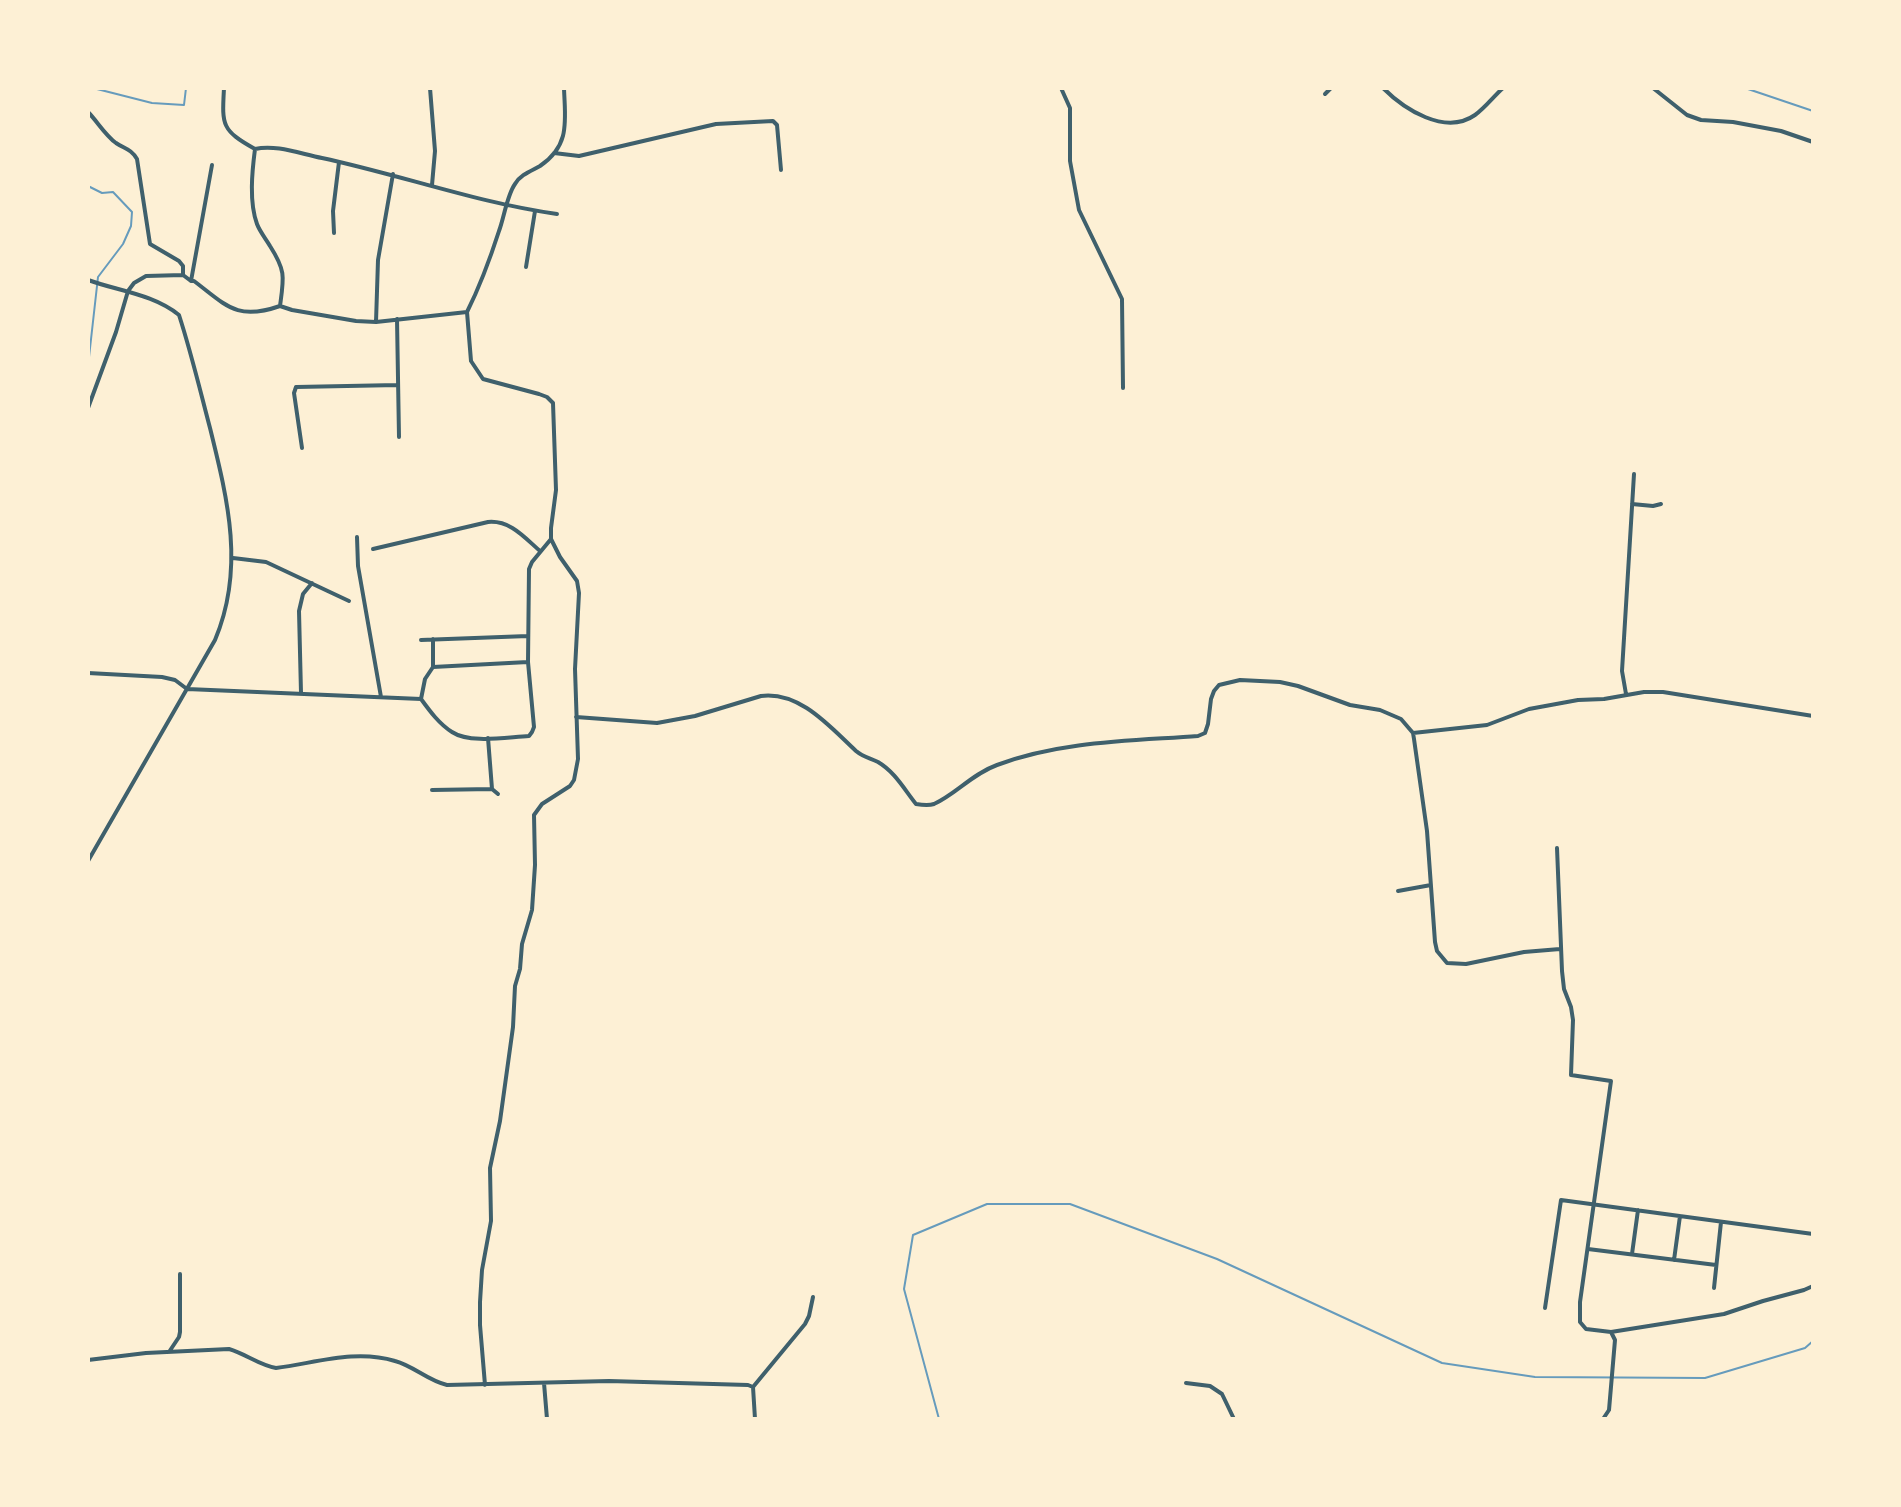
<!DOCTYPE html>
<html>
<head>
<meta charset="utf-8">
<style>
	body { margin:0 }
	#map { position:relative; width:1901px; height:1507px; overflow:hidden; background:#fdf0d5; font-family:Helvetica,sans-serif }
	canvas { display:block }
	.frame { position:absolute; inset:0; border:90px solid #fdf0d5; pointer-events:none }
</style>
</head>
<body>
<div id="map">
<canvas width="1901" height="1507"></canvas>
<div class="frame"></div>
</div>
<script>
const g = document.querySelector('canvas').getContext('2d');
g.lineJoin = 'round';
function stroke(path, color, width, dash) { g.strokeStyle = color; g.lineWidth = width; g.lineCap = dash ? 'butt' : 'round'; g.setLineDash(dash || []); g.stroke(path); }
const stream = new Path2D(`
	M93,88L152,103L184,105L186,88
	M1745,88L1813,111
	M88,186L102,193L113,192L132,212L131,226L123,244L98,277L88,366
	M939,1419L904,1289L913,1235L987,1204H1070L1217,1259L1442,1363L1535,1377L1705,1378L1805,1348L1813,1341`);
const minor = new Path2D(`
	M224,88C222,125 221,130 255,149
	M430,88L435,151L432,185
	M1061,88L1070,108V161L1079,210L1122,299L1123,388
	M1383,88C1404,109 1445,136 1475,115C1485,108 1493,97 1503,88
	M1653,88L1687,115L1701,120L1733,122L1781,131L1813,142
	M1325,94L1331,88
	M88,112C97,121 105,135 116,143C125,149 131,149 137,159L150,244L179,261L183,266V275
	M554,153L579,156L716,124L773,121L777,125L781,170
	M334,233L333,211L339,162
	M526,267L535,211
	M88,280C118,291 153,294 179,315C191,352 200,390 210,428C228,501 245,569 215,640L88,861
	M191,281L212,165
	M280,306C284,277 286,271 270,246C266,239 260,232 257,224C249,202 252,172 255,149C276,144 301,154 322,158C401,175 478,203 557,214
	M467,312L471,361L483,379L539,394L547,397L553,403L556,490L551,528V539L560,557L577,581L579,593L575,669L578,759L574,780L570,786L542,804L534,815L535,865L532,910L522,944L520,969L515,986L513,1027L500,1121L490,1168L491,1221L482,1270L480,1302V1325L485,1385
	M397,319L399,437
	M376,322L378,260L393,174
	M88,408L116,332L128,291L134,283L146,276L183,275L191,281H194C227,306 237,321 280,306L292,310L356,321L376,322L467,312C480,286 490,259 499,231C504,218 507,195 515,184C520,175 531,171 540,166C571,145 565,120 564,88
	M302,448L294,393L296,387L398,385
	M1632,504L1653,506L1661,504
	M357,537L358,566L381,697
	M373,549L488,522C510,520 524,537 540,551
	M233,558L266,562L349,601
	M433,639V667
	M421,640L528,636
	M528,662L433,667L425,679L421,699C429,710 439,724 452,732C470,744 507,737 529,736L532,732L534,727L528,662L529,569L532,562L551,539
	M88,673L162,677L175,680L187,689L421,699
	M301,693L299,611L303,594L312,583
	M1626,694L1622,671L1634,474
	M576,717L657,723L695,716L761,696C800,691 830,727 856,751C863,757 870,758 878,762C895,772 904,789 916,804C922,805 928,806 934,804C956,794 972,774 997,765C1061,741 1131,741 1198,736L1205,733L1208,724L1211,699L1214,691L1219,685L1240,680L1280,682L1298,686L1350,705L1380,710L1401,719L1413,733L1414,739L1427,831L1435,942L1437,951L1447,963L1466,964L1524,952L1560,949
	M1413,733L1487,725L1529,709L1578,700L1604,699L1644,692H1663L1813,716
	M488,738L492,789L498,794
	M432,790L492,789
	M1557,848L1562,971L1564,989L1571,1007L1573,1020L1571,1075L1611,1081L1580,1302V1322L1586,1329L1611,1332L1615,1340L1609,1410L1603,1419
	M1398,891L1431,885
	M1588,1249L1716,1265
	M1632,1254L1638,1210
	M1674,1260L1680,1216
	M1714,1288L1721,1222
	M1545,1308L1561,1200L1813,1234
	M1611,1332L1724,1314L1763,1301L1804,1290L1813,1286
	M169,1352L179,1337L180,1332V1274
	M88,1360L146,1353L229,1349C246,1354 259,1365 276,1368C316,1363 355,1349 395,1361C414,1366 428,1381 447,1385L609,1381L748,1385L753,1387L755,1419
	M544,1383L547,1419
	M1186,1383L1210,1386L1222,1394L1234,1419
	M753,1387L805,1324L809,1316L813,1297`);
stroke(stream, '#669bbc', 2);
stroke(minor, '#3f606c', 4);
</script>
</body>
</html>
